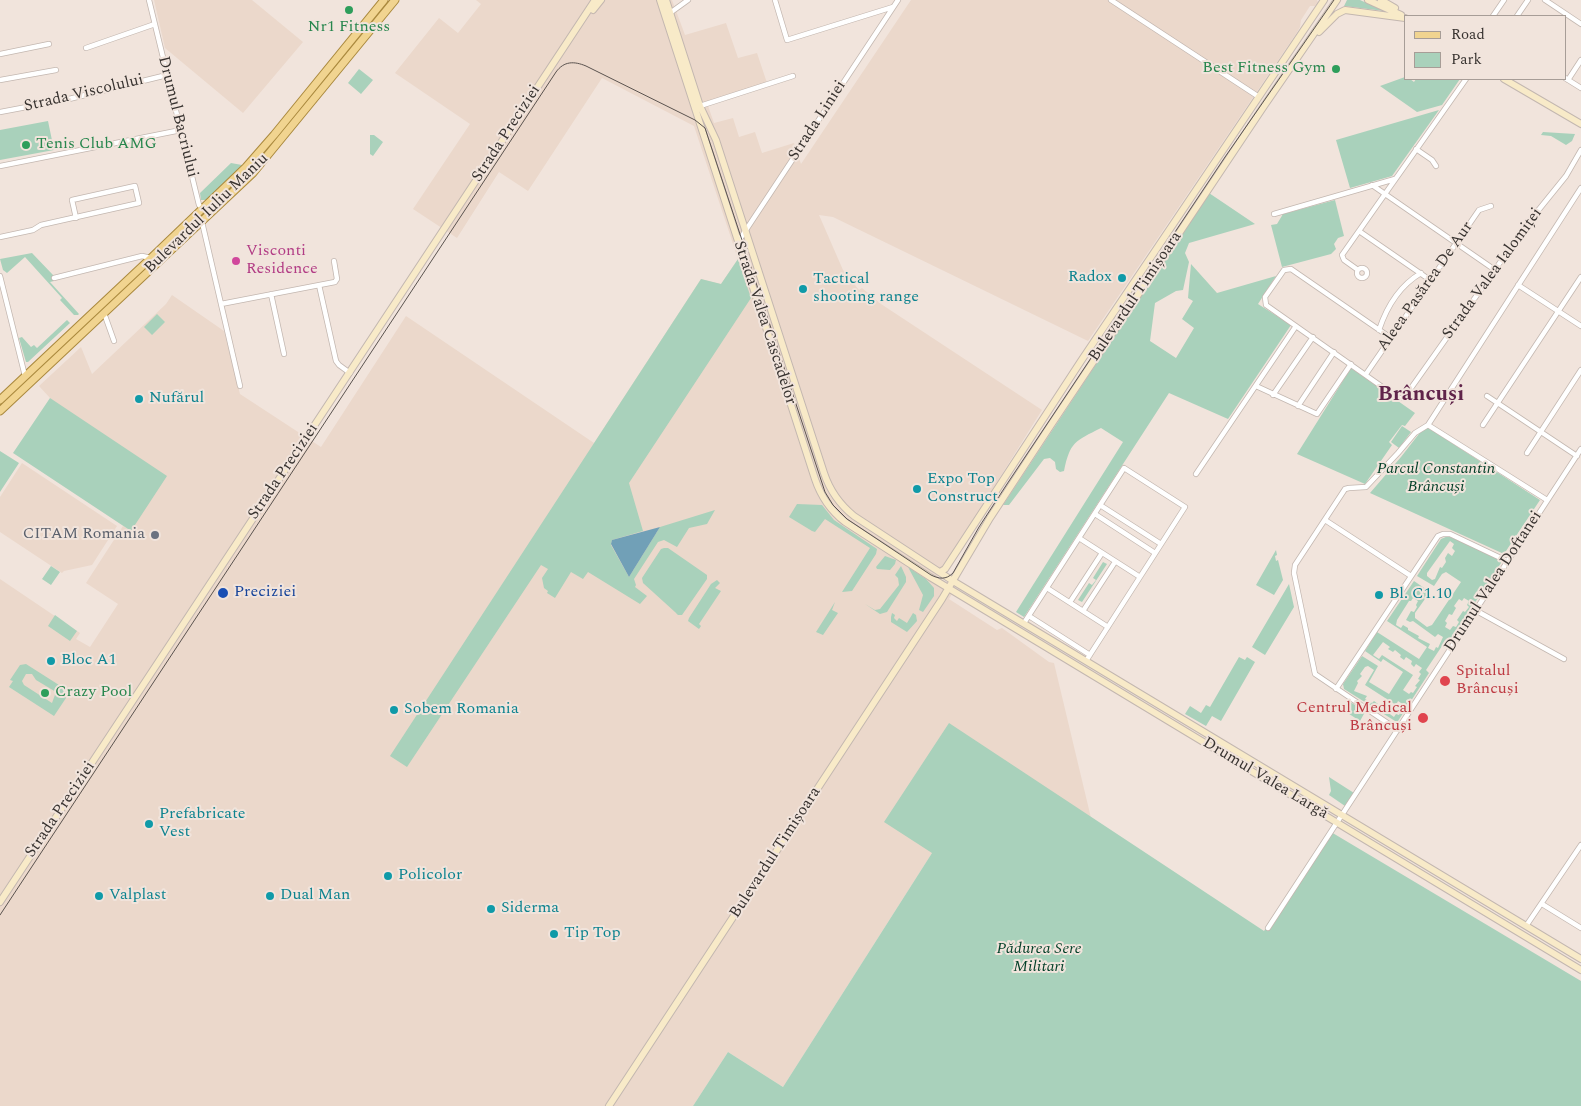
<!DOCTYPE html>
<html>
<head>
<meta charset="utf-8">
<style>
	body { margin:0 }
	#map { position:relative; width:1581px; height:1106px; overflow:hidden; background:#f1e4dc; font-family:Spectral,serif }
	canvas { display:block }
	.legend { position:absolute; left:1404px; top:15px; width:162px; height:65px; box-sizing:border-box; background:#f1e4dc; border:1px solid #a79d97; margin:0; padding:6px 9px; list-style:none; font-size:15px; color:#383330 }
	.legend li { display:flex; align-items:center; gap:10px; height:25px }
	.legend b { width:25px; border:1px solid #a79d97 }
</style>
</head>
<body>
<div id="map">
<canvas width="1581" height="1106"></canvas>
<ul class="legend">
<li><b style="height:6px;background:#f1d490"></b>Road</li>
<li><b style="height:14px;background:#a9d1bb"></b>Park</li>
</ul>
</div>
<script>
const g = document.querySelector('canvas').getContext('2d');
g.lineJoin = 'round';
function fillPath(path, color) { g.fillStyle = color; g.fill(path, 'evenodd'); }
function stroke(path, color, width, dash) { g.strokeStyle = color; g.lineWidth = width; g.lineCap = dash ? 'butt' : 'round'; g.setLineDash(dash || []); g.stroke(path); }
function drawText(font, color, halo, rows, align = 'center') {
  g.font = font + ' Spectral,serif'; g.lineWidth = 4; g.setLineDash([]); g.textBaseline = 'middle'; g.strokeStyle = halo; g.fillStyle = color; for (const [text, x, y, turn = 0] of rows) {
    g.save(); g.translate(x, y); g.rotate((+turn || 0) * Math.PI / 180); g.textAlign = isNaN(turn) ? turn : align; if (halo) g.strokeText(text, 0, 0); g.fillText(text, 0, 0); g.restore();
  }
}
const built = new Path2D(`
	M154,0H252L303,42L243,113L165,48Z
	M476,0H672L685,35L726,23L738,58L757,53L767,83L707,103L714,123L733,118L739,137L755,132L762,153L794,143L801,164L911,0H1317L1318,2L1315,6H1310L1301,20L1300,27L1296,34L1088,341L833,217L819,215L843,270L859,290L862,288L881,304L1042,410L934,583L952,594L949,599L997,630L1002,628L1049,662L1054,663L1091,818L949,724L932,853L783,1087L728,1052L693,1106H0V579L80,633L76,639L90,647L118,604L86,583L123,526L131,531L50,398L39,386L81,347L92,374L166,304L172,295L224,331L240,394L321,447L406,316L594,443L701,279L721,284L738,259L694,126L602,78L528,191L499,172L457,238L413,209L470,124L395,73L439,18L458,33L481,4Z
	M22,463L117,526L92,565L64,571L62,573L0,532V497Z`);
const green = new Path2D(`
	M1347,0H1360L1384,11L1344,6Z
	M359,69L373,80L361,94L348,83Z
	M1405,77V79H1410L1414,82L1416,79H1460L1442,105L1417,112L1380,86Z
	M1439,110L1392,176L1350,188L1336,140Z
	M48,121L54,150L0,160V130Z
	M1543,132L1575,134L1572,141L1566,145L1551,136L1541,135Z
	M370,135H374L383,142L373,156L370,154Z
	M231,163L242,165L206,200H201L200,193Z
	M1209,193L1255,224L1189,243L1185,253L1189,262L1183,290L1176,291L1155,303L1150,341L1176,358L1194,328L1182,319L1193,301L1188,298L1191,264L1217,293L1276,276L1258,304L1291,325L1228,419L1169,393L1024,617L1016,612L1123,442L1101,428C1075,441 1070,442 1064,471L1060,472L1056,469L1055,462L1050,458L1044,459L1009,505H1003Z
	M1335,200L1344,236L1338,238L1334,244L1336,249L1331,254L1282,267L1271,225L1277,224L1283,214Z
	M32,253L53,275L54,281L50,282L79,314L78,315H74L60,300L62,298L25,257L7,273L3,270L0,259Z
	M738,259L751,298L629,483L643,531L612,540L611,545L629,577L660,527L715,510L707,524L689,528L677,547L664,540L658,542L634,579L636,585L635,587L647,596L640,604L588,572L583,579L571,572L555,598L547,593L548,591L544,588L542,578L548,569L541,565L407,767L390,756L701,279L721,284Z
	M157,314L165,322L152,335L144,327Z
	M67,320L70,323L28,362H26L19,338L22,337L31,347L34,345L37,348Z
	M1351,368L1415,413L1405,426L1402,425L1389,442L1392,445L1365,484L1297,454Z
	M50,398L167,476L131,531L13,453Z
	M1402,426L1411,432L1399,448L1391,442Z
	M1427,427L1540,500L1504,554L1370,493L1401,457L1422,430Z
	M0,451L19,463L0,492Z
	M797,504L822,505L834,520L877,549L876,554L852,591L842,592L870,548L825,519L815,532L812,531L789,517Z
	M1448,536L1499,559L1501,563L1449,642L1446,640L1426,670L1429,673L1398,721H1395L1344,689L1343,684L1362,656L1378,666L1369,682L1389,694L1403,672L1383,659L1381,662L1365,651L1377,632L1419,659L1427,647L1387,621L1414,581L1430,592L1415,613V618L1427,627L1432,625L1461,582L1446,572L1442,574L1434,586L1417,576L1441,539ZM1450,541L1454,544L1452,548L1455,551L1452,556L1448,553L1445,558L1446,562L1442,568L1440,567L1435,579L1432,580L1427,576V573ZM1413,598L1418,601L1416,605L1417,607L1414,612L1411,611L1406,620L1410,622L1413,621L1435,637L1438,634L1443,637L1438,648L1436,647L1434,651L1428,648L1430,644L1418,638L1419,636L1408,630V628L1403,625L1401,628L1396,625L1397,620L1409,601H1411ZM1464,598L1469,601L1467,605L1469,607L1465,612L1463,611L1457,620L1459,622L1456,627L1453,626L1450,630L1445,627L1447,623L1445,621L1449,614L1452,615L1456,608L1454,606L1459,599L1462,601ZM1383,642L1390,647L1388,649L1393,652L1395,650L1401,655L1400,657L1404,660L1406,657L1412,661L1411,664L1414,667L1416,664L1422,668L1419,672L1421,674L1418,679L1420,680L1415,686L1417,687L1413,693L1411,692L1409,694L1403,690L1413,675L1382,655L1379,659L1373,655ZM1368,666L1374,670L1365,685L1396,705L1398,701L1404,705L1399,715L1396,714L1394,717L1387,712L1388,710L1385,708L1383,710L1377,706L1378,704L1374,701L1372,703L1365,699L1367,696L1354,691L1358,683L1357,681L1362,676L1360,674L1365,667Z
	M664,548H668L707,575V579L682,615H678L675,612L643,583L642,578L661,549Z
	M1276,550L1277,555L1275,556L1276,561L1278,560L1283,580L1274,595L1256,585Z
	M885,556L896,560L895,564L890,570L877,569L876,567Z
	M1103,562L1107,564L1082,602L1078,600L1089,583L1092,585L1096,580L1093,578Z
	M51,566L60,572L51,585L42,579Z
	M901,566L906,577V582L887,612L880,614L865,604L875,610L880,609L899,585L898,578L895,575Z
	M908,567L926,579L934,588V596L923,612L919,610L923,595Z
	M717,580L720,583L715,588L721,591L699,624L701,626L699,629L688,621L689,618L711,584Z
	M1289,584L1294,607L1265,655L1252,647Z
	M835,602L832,610L838,613L823,635L816,632Z
	M892,613L895,615L894,618L897,621L899,618L907,623L913,613L916,615L917,621L907,632L891,622V617Z
	M55,615L77,631L70,641L48,626Z
	M1239,657L1245,660L1247,657L1255,662L1221,721L1212,716L1206,726L1185,714L1190,706L1201,713L1206,705L1210,707Z
	M26,664L70,692L54,716L9,687L13,681L10,680L20,665ZM26,674H32L36,680L56,692L52,703L24,685L22,681Z
	M1349,701L1365,712L1360,721L1343,710Z
	M949,723L1264,931L1331,832L1581,981V1106H693L728,1052L783,1087L932,853L884,822Z
	M1329,777L1354,793L1345,806L1329,795L1331,791Z`);
const water = new Path2D(`
	M660,527L629,577L611,544L612,540Z`);
const street = new Path2D(`
	M149,0L199,205L203,209
	M775,0L787,40L893,7
	M1111,0L1259,97
	M1545,0L1581,24
	M670,13L688,0
	M1493,16L1504,0
	M1517,16L1528,0
	M86,48L155,24
	M0,54L49,44
	M1565,78L1581,88
	M0,80L56,70
	M1568,80L1581,60
	M700,106L793,76
	M0,112L69,99L167,75
	M1416,149L1432,160L1436,166
	M0,166L181,130
	M1372,185L1495,270
	M1274,214L1395,179
	M202,222L240,386
	M1359,231L1430,280
	M0,237L33,230L41,225L139,203L135,186L72,200L76,218
	M738,242L898,0
	M1357 273a5 5 0 1 1 10 0a5 5 0 1 1-10 0Z
	M1358,270L1344,260L1342,255L1466,79
	M0,276L25,376
	M54,278L142,256L151,258
	M319,285L336,361L339,365L350,373
	M1518,285L1581,326
	M271,294L284,354
	M221,304L335,282L337,279L334,261
	M104,313L114,341
	M1379,330C1387,306 1399,286 1421,273
	M1391,338L1291,269L1284,270L1265,297L1266,305L1398,398H1404L1528,223L1566,176L1581,150
	M1366,374L1479,210L1491,206
	M1256,386L1317,414L1351,364
	M1273,395L1313,337
	M1487,396L1577,456
	M1298,406L1334,352
	M1428,425L1547,500
	M1483,425L1581,277
	M1527,453L1581,370
	M1196,474L1296,326
	M1100,505L1161,544
	M1095,514L1155,553
	M1325,520L1411,576
	M1079,538L1140,577
	M1047,588L1108,627
	M1070,602L1102,553
	M1475,610L1564,659
	M1083,611L1115,562
	M1029,616L1090,655
	M1024,623L1124,468L1185,507L1086,661
	M1336,689L1438,536L1443,534H1450L1507,561
	M1398,730L1315,674L1294,573L1295,565L1345,489L1349,488L1366,487L1398,453L1415,433L1428,425L1581,188
	M1542,904L1581,928
	M1526,926L1581,845
	M1268,928L1581,449`);
const secondary = new Path2D(`
	M660,0C712,160 764,320 815,479C821,497 831,511 845,522L930,577L1581,970
	M666,0L700,106L716,140L824,473C830,491 839,504 854,516L953,581L1581,959
	M1368,0L1401,15
	M1381,0L1395,8
	M593,10L601,0
	M1319,32L1337,14L1345,10L1405,18
	M1504,79L1581,124
	M940,572L945,569L1081,361L1324,0
	M0,902L595,0
	M609,1106L942,599L990,518L1051,425L1264,106L1337,0`);
const primary = new Path2D(`
	M0,400L151,258L246,167L274,135L384,0
	M0,411L253,173L395,0`);
const tram = new Path2D(`
	M0,915L556,72C564,61 574,61 586,66L695,120L705,128L825,492L833,505L847,519L931,575C939,579 946,580 953,573L979,527L1007,484L1225,157L1334,0`);
const markers = [
	[349,10,5,"#2e9e5b"],
	[1336,69,5,"#2e9e5b"],
	[26,145,5,"#2e9e5b"],
	[236,261,5,"#d1479c"],
	[1122,278,5,"#0f9aa8"],
	[803,289,5,"#0f9aa8"],
	[139,399,5,"#0f9aa8"],
	[917,489,5,"#0f9aa8"],
	[155,535,5,"#6b7280"],
	[223,593,6,"#1a4fb4"],
	[1379,595,5,"#0f9aa8"],
	[51,661,5,"#0f9aa8"],
	[1445,681,6,"#e0444e"],
	[45,693,5,"#2e9e5b"],
	[394,710,5,"#0f9aa8"],
	[1423,718,6,"#e0444e"],
	[149,824,5,"#0f9aa8"],
	[388,876,5,"#0f9aa8"],
	[99,896,5,"#0f9aa8"],
	[270,896,5,"#0f9aa8"],
	[491,909,5,"#0f9aa8"],
	[554,934,5,"#0f9aa8"]
];
const leisureNames = [
	["Nr1 Fitness",349,28,"center"],
	["Best Fitness Gym",1326,69,"right"],
	["Tenis Club AMG",36,145],
	["Crazy Pool",55,693]
];
const streetNames = [
	["Strada Viscolului",84,94,-13],
	["Drumul Bacriului",177,117,76],
	["Strada Liniei",818,121,-57],
	["Strada Preciziei",507,134,-57],
	["Bulevardul Iuliu Maniu",207,214,-44],
	["Strada Valea Ialomiței",1493,274,-54],
	["Aleea Pasărea De Aur",1426,287,-55],
	["Bulevardul Timișoara",1136,297,-56],
	["Strada Valea Cascadelor",764,323,72],
	["Strada Preciziei",284,472,-56],
	["Drumul Valea Doftanei",1494,582,-57],
	["Drumul Valea Largă",1265,779,31],
	["Strada Preciziei",61,810,-56],
	["Bulevardul Timișoara",776,853,-57]
];
const hotelNames = [
	["Visconti",246,252],
	["Residence",246,270]
];
const cultureNames = [
	["Radox",1112,278,"right"],
	["Tactical",813,280],
	["shooting range",813,298],
	["Nufărul",149,399],
	["Expo Top",927,480],
	["Construct",927,498],
	["Bl. C1.10",1389,595],
	["Bloc A1",61,661],
	["Sobem Romania",404,710],
	["Prefabricate",159,815],
	["Vest",159,833],
	["Policolor",398,876],
	["Valplast",109,896],
	["Dual Man",280,896],
	["Siderma",501,909],
	["Tip Top",564,934]
];
const parkNames = [
	["Parcul Constantin",1436,470],
	["Brâncuși",1436,488],
	["Pădurea Sere",1039,950],
	["Militari",1039,968]
];
const worshipNames = [
	["CITAM Romania",145,535]
];
const transitNames = [
	["Preciziei",234,593]
];
const healthNames = [
	["Spitalul",1456,672],
	["Brâncuși",1456,690],
	["Centrul Medical",1412,709,"right"],
	["Brâncuși",1412,727,"right"]
];
const districtNames = [
	["Brâncuși",1421,396]
];
fillPath(built, '#ebd8cb');
fillPath(green, '#a9d1bb');
fillPath(water, '#71a0b7');
stroke(street, '#c3b7b0', 6);
stroke(secondary, '#c3b7b0', 8);
stroke(primary, '#aa893e', 9);
stroke(street, '#fff', 4.5);
stroke(secondary, '#f8eac8', 6);
stroke(primary, '#f1d490', 7);
stroke(tram, '#5a534f', 1);
for (const [x, y, r, color] of markers) { const dot = new Path2D(); dot.arc(x, y, r, 0, 2 * Math.PI); g.fillStyle = color; g.fill(dot); stroke(dot, '#f1e4dc', 2); }
drawText('16px', '#27864d', '#f1e4dc', leisureNames, 'left');
drawText('16px', '#383330', '#f1e4dc', streetNames);
drawText('16px', '#b23c85', '#f1e4dc', hotelNames, 'left');
drawText('16px', '#0d838f', '#f1e4dc', cultureNames, 'left');
drawText('italic 16px', '#003f27', '#f1e4dc', parkNames);
drawText('16px', '#5b616d', '#f1e4dc', worshipNames, 'right');
drawText('16px', '#164399', '#f1e4dc', transitNames, 'left');
drawText('16px', '#be3a42', '#f1e4dc', healthNames, 'left');
drawText('bold 21px', '#60244a', '#f1e4dc', districtNames);
</script>
</body>
</html>
